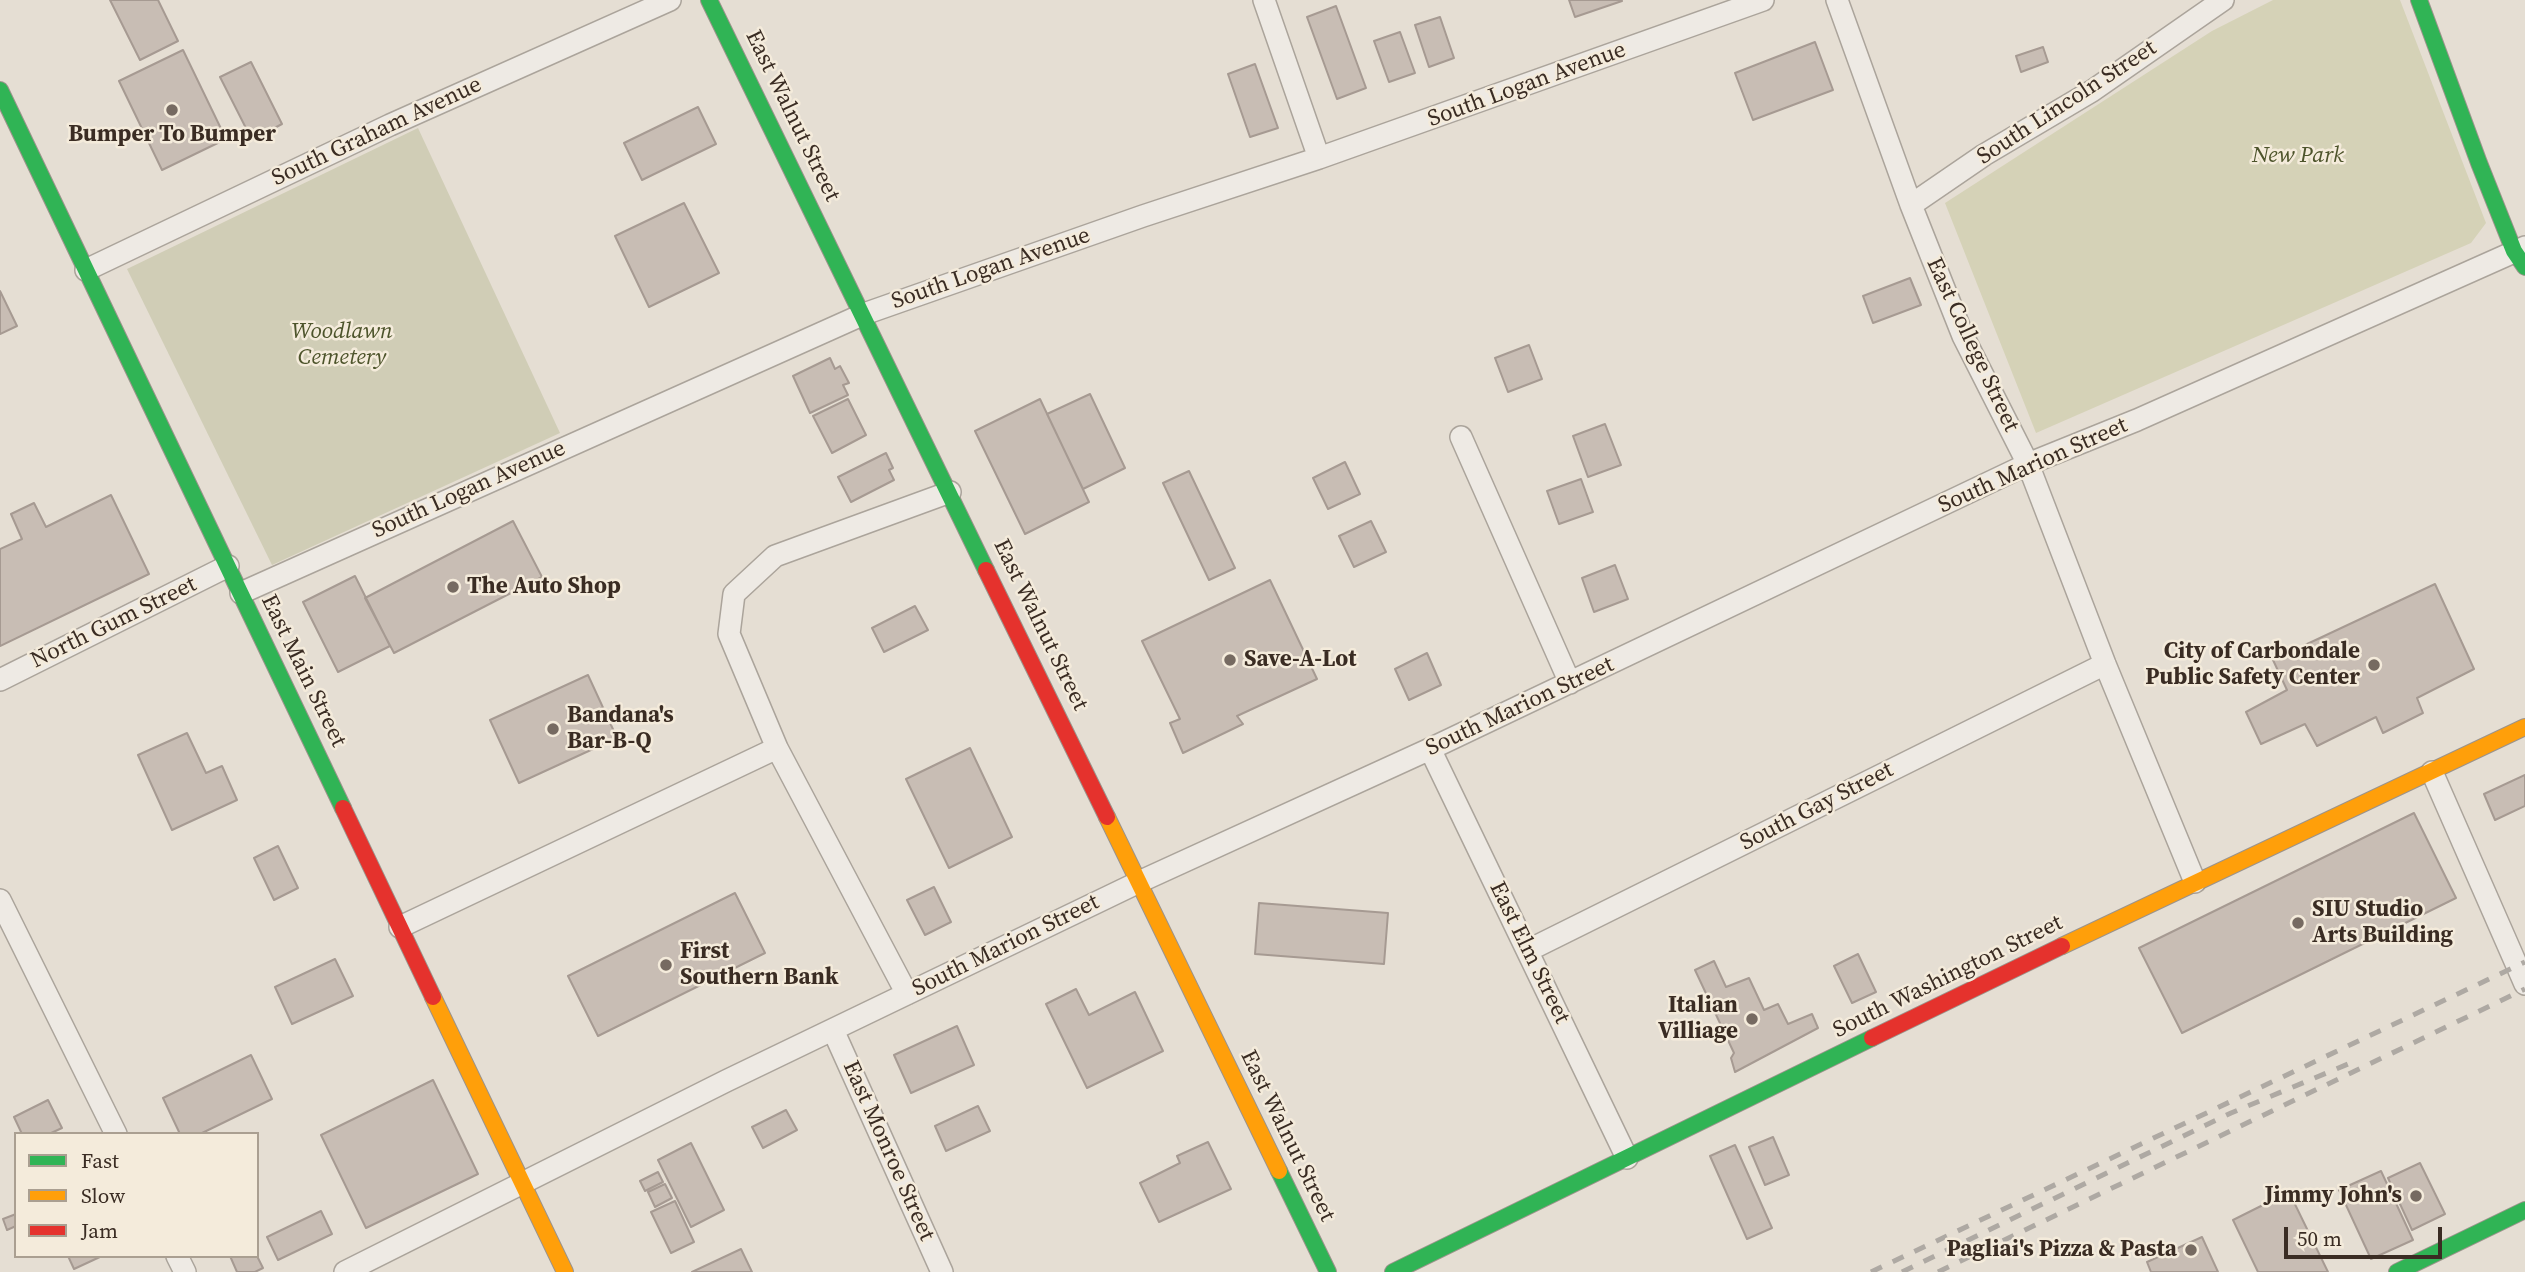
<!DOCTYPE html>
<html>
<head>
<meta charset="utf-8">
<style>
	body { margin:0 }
	#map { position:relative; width:2525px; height:1272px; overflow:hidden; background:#e5ded3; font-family:"Source Serif 4",serif }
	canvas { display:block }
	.legend { position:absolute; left:14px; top:1132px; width:245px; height:126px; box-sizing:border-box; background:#f4ebdb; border:2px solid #aa9f91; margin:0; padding:9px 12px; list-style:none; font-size:21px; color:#3a2c23 }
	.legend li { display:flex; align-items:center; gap:14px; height:35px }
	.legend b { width:35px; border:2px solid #aa9f91 }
	.scale { position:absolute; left:2284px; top:1227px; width:158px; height:32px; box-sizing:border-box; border:4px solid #3a2c23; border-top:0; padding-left:9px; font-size:21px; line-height:24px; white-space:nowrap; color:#3a2c23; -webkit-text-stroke:5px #f4ebdb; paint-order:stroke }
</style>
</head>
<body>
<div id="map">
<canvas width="2525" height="1272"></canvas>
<ul class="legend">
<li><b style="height:9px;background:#30b455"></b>Fast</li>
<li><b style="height:9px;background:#ff9f0a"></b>Slow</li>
<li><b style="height:9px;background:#e5322d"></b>Jam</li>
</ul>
<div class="scale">50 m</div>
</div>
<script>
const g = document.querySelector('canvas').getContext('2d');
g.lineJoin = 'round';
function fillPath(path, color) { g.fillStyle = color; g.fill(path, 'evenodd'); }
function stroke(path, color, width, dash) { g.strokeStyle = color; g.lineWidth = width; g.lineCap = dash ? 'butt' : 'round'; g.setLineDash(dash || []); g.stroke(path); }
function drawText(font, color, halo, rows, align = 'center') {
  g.font = font + ' "Source Serif 4",serif'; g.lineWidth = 5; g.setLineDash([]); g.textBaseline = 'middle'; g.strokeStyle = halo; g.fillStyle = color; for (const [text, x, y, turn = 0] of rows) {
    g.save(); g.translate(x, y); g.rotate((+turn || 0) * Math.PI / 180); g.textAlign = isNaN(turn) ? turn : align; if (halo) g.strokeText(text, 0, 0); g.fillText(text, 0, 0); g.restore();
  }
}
const green = new Path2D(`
	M2273,0H2400L2486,223L2471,243L2036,433L1945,203L2212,31Z`);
const cemetery = new Path2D(`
	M418,128L560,433L272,565L127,269Z`);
const building = new Path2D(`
	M110,0H158L178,41L140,60Z
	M1569,0H1621L1622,1L1575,17Z
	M1336,6L1366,88L1337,99L1307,17Z
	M1440,17L1454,58L1429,67L1415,25Z
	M1400,32L1415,73L1389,82L1374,41Z
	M1815,42L1833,90L1753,120L1735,73Z
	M2043,47L2048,62L2021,72L2016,56Z
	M183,50L226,139L162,170L119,81Z
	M251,62L282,124L252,140L220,77Z
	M1255,64L1278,128L1250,137L1228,74Z
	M698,107L716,144L642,180L624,143Z
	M684,203L719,273L649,307L615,236Z
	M1910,278L1921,305L1873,323L1863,296Z
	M0,291L17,326L0,334Z
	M1529,345L1542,379L1508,392L1495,358Z
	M830,358L835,369L840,366L849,383L843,385L848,395L810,413L793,376Z
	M1090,394L1125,468L1083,489L1047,414Z
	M848,399L866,435L832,453L813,416Z
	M1040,399L1089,502L1025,534L975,431Z
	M1605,424L1621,465L1588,477L1573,436Z
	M886,453L893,468L889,470L894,480L851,502L838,477Z
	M1345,462L1360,494L1328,509L1313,478Z
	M1189,471L1235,568L1209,580L1163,483Z
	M1581,479L1593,512L1559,524L1547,491Z
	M111,495L149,574L0,646V549L22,539L11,514L34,503L46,527Z
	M513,521L542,577L394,653L365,598Z
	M1371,521L1386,552L1354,567L1339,536Z
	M1615,565L1628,599L1594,612L1582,578Z
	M355,576L390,646L338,672L303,602Z
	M1270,580L1317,679L1237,716L1243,724L1183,753L1170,723L1180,719L1142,641Z
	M2435,584L2474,669L2417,698L2423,713L2383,733L2376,717L2317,746L2305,724L2261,744L2246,712L2287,690L2273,660Z
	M915,606L928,630L884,652L872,628Z
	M1427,653L1441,685L1409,700L1395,669Z
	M588,675L617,738L519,783L490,720Z
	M187,733L206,773L222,766L237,800L172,830L138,755Z
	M970,748L1012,837L949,868L906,779Z
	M2525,775V806L2495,820L2484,794Z
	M2414,813L2456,898L2182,1033L2139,948Z
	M278,846L298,888L274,900L254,858Z
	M934,887L951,922L925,935L907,900Z
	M735,893L765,953L598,1036L568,976Z
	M1259,903L1388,913L1384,964L1255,954Z
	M1858,954L1876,992L1852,1003L1834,966Z
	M335,959L353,996L292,1024L275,987Z
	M1714,961L1726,987L1749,978L1764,1010L1778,1004L1788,1024L1812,1014L1818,1028L1735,1072L1731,1058L1734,1053L1695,970Z
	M1076,989L1089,1015L1135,992L1163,1051L1087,1088L1046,1004Z
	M957,1026L974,1065L911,1093L894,1055Z
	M251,1055L272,1099L200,1134H180L163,1098Z
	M433,1080L478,1174L366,1228L321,1135Z
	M48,1100L62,1128L49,1134H22L14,1117Z
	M978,1106L990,1131L946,1151L935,1126Z
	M786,1110L797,1130L763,1148L752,1127Z
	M1773,1137L1789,1175L1765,1185L1749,1147Z
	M1208,1142L1231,1189L1159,1222L1140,1183L1180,1163L1177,1156Z
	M691,1143L724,1210L691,1227L658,1160Z
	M1735,1145L1772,1228L1747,1239L1710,1156Z
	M2420,1163L2445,1214L2412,1230L2388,1178Z
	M2381,1171L2413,1240L2371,1259L2339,1190Z
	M658,1172L663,1182L645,1191L640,1181Z
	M665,1184L672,1198L655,1207L648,1192Z
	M2289,1192L2328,1272H2258L2233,1220Z
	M675,1201L694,1242L671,1253L651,1212Z
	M321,1211L332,1234L278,1260L267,1237Z
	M16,1214V1226L7,1230L3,1219Z
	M2202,1237L2218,1272H2151L2147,1262Z
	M741,1249L752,1272H692Z
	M68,1256H102L74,1269Z
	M230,1256H257L263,1268L255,1272H237Z`);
const street = new Path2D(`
	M1264,0L1319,158
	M1837,0L1911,205L1963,336L2028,464L2105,664L2195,882
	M1911,205L1984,155L2092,91L2223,0
	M86,270L390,125L670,0
	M1461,437L1570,683
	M241,593L864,314L1143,216L1319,158L1763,0
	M0,680L228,566
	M777,748L907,994
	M1430,749L1627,1158
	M2432,772L2525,984
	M0,900L116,1134
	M400,927L777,748L729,634L734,594L775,556L950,492
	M1529,950L2105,664
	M833,1030L942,1272
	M177,1256L185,1272
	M345,1272L726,1081L1139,882L1430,749L2028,464L2137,420L2525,247`);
const fast = new Path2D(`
	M709,0L986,570
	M2419,0L2479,163L2514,251L2525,267
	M0,90L343,808
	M1279,1171L1328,1272
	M1393,1272L1872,1038
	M2397,1272L2525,1210`);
const slow = new Path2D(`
	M1107,817L1279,1171
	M2062,946L2525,727
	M433,997L565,1272`);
const jam = new Path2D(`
	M986,570L1107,817
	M343,808L433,997
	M1872,1038L2062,946`);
const rail = new Path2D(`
	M1871,1272L2525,962
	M1902,1272L2231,1113L2348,1064
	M1938,1272L2525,989`);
const markers = [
	[172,110,7,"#766a61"],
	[453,587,7,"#766a61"],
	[1230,660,7,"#766a61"],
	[2374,665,7,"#766a61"],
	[553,729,7,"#766a61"],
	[2298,923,7,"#766a61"],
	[666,965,7,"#766a61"],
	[1752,1019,7,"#766a61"],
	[2416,1196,7,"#766a61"],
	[2191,1250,7,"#766a61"]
];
const streetNames = [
	["South Logan Avenue",1527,85,-20],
	["South Lincoln Street",2067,103,-33],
	["East Walnut Street",792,116,64],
	["South Graham Avenue",377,132,-25],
	["South Logan Avenue",991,269,-19],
	["East College Street",1972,345,65],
	["South Marion Street",2033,466,-24],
	["South Logan Avenue",469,490,-24],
	["North Gum Street",114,623,-26],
	["East Walnut Street",1040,625,64],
	["East Main Street",303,671,64],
	["South Marion Street",1520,707,-25],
	["South Gay Street",1817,807,-27],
	["South Marion Street",1006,946,-26],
	["East Elm Street",1529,953,64],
	["South Washington Street",1948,977,-26],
	["East Walnut Street",1287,1136,64],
	["East Monroe Street",888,1151,66]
];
const poiNames = [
	["Bumper To Bumper",172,135,"center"],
	["The Auto Shop",467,587],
	["City of Carbondale",2360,652,"right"],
	["Public Safety Center",2360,678,"right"],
	["Save-A-Lot",1244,660],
	["Bandana's",567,716],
	["Bar-B-Q",567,742],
	["SIU Studio",2312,910],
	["Arts Building",2312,936],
	["First",680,952],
	["Southern Bank",680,978],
	["Italian",1738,1006,"right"],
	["Villiage",1738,1032,"right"],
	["Jimmy John's",2402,1196,"right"],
	["Pagliai's Pizza & Pasta",2177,1250,"right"]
];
const parkNames = [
	["New Park",2298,156],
	["Woodlawn",342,332],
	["Cemetery",342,358]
];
fillPath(green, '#d5d2b7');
fillPath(cemetery, '#d0cdb6');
fillPath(building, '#c8bdb4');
stroke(building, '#a69a92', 2);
stroke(street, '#aba49b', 24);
stroke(fast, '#9b938b', 18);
stroke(slow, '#9b938b', 18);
stroke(jam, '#9b938b', 18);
stroke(street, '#eeeae4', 21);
stroke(fast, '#30b455', 16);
stroke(slow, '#ff9f0a', 16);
stroke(jam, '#e5322d', 16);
stroke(rail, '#aea9a3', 5, [12, 12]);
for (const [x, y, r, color] of markers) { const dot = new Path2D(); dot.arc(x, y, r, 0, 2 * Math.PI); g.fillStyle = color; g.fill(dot); stroke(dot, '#f4ebdb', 2.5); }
drawText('23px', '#3a2c23', '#f4ebdb', streetNames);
drawText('bold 23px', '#3a2c23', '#f4ebdb', poiNames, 'left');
drawText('italic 23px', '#4d542b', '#f4ebdb', parkNames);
</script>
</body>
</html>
